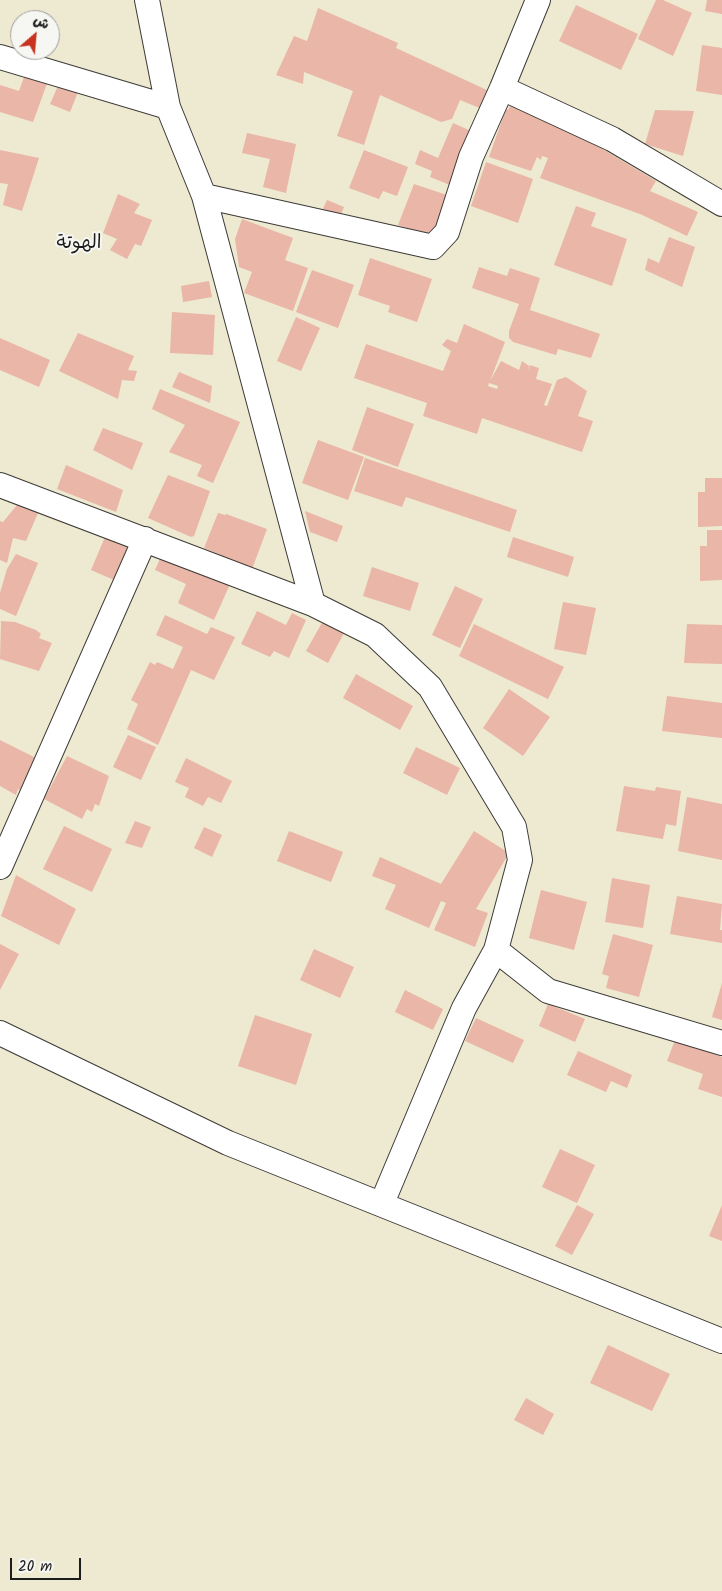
<!DOCTYPE html>
<html>
<head>
<meta charset="utf-8">
<style>
	body { margin:0 }
	#map { position:relative; width:722px; height:1591px; overflow:hidden; background:#eee9d1; font-family:Kalam,"Playpen Sans Arabic",sans-serif }
	canvas { display:block }
	.north { position:absolute; left:10px; top:10px; width:50px; height:50px; box-sizing:border-box; background:#f6f6f2; border:1px solid #9f9f9c; border-radius:50%; rotate:27deg; font-size:14px; font-weight:700; line-height:20px; text-align:center; color:#1c1c1c }
	.north::after { content:''; display:block; margin:auto; width:18px; height:22px; background:#c8321e; clip-path:polygon(50% 0,100% 100%,50% 72%,0 100%) }
	.scale { position:absolute; left:10px; top:1558px; width:71px; height:22px; box-sizing:border-box; border:2px solid #1c1c1c; border-top:0; padding-left:6px; font-size:15px; line-height:18px; white-space:nowrap; color:#1c1c1c; -webkit-text-stroke:4px #f6f6f2; paint-order:stroke }
</style>
</head>
<body>
<div id="map">
<canvas width="722" height="1591"></canvas>
<div class="north">ش</div>
<div class="scale">20 m</div>
</div>
<script>
const g = document.querySelector('canvas').getContext('2d');
g.lineJoin = 'round';
function fillPath(path, color) { g.fillStyle = color; g.fill(path, 'evenodd'); }
function stroke(path, color, width, dash) { g.strokeStyle = color; g.lineWidth = width; g.lineCap = dash ? 'butt' : 'round'; g.setLineDash(dash || []); g.stroke(path); }
function drawText(font, color, halo, rows, align = 'center') {
  g.font = font + ' Kalam,"Playpen Sans Arabic",sans-serif'; g.lineWidth = 4; g.setLineDash([]); g.textBaseline = 'middle'; g.strokeStyle = halo; g.fillStyle = color; for (const [text, x, y, turn = 0] of rows) {
    g.save(); g.translate(x, y); g.rotate((+turn || 0) * Math.PI / 180); g.textAlign = isNaN(turn) ? turn : align; if (halo) g.strokeText(text, 0, 0); g.fillText(text, 0, 0); g.restore();
  }
}
const building = new Path2D(`
	M656,0H663L692,13L673,56L638,39Z
	M707,0H722V14L705,11Z
	M576,5L638,34L621,70L559,41Z
	M318,8L398,43L396,48L489,91L482,109L460,100L452,119L441,122L380,95L364,145L337,136L353,91L304,72L303,84L276,75L294,36L307,41Z
	M702,45L722,48V95L696,91Z
	M27,69L49,78L33,122L0,112V85L19,91Z
	M61,79L80,87L70,112L50,104Z
	M511,103L554,120L656,181L650,191L698,212L687,236L640,214L540,178L548,158L542,156L541,160L537,157L531,171L489,157L506,109L508,110Z
	M655,110L694,111L683,156L645,144Z
	M453,123L471,131L450,185L430,177L432,171L415,164L420,150L438,158Z
	M247,133L296,144L286,193L263,187L270,159L242,153Z
	M0,150L39,158L22,211L3,205L8,184L0,183Z
	M364,150L408,167L397,196L383,191L379,199L349,188Z
	M486,162L533,179L518,223L471,206Z
	M414,184L450,196L436,230L424,235L398,225Z
	M118,194L140,204L134,213L152,220L141,246L135,244L127,259L110,250L117,239L103,233Z
	M327,200L344,207L339,219L322,211Z
	M576,206L596,213L591,226L627,239L612,286L554,265Z
	M242,219L293,238L285,260L308,268L293,311L244,293L252,272L239,267L235,239Z
	M669,237L695,247L682,287L645,270L648,258L659,263Z
	M370,258L432,279L417,322L388,312L390,306L358,295Z
	M479,267L507,276L510,268L540,278L530,310L600,334L591,358L558,349L556,355L513,342L509,338V331L519,304L472,288Z
	M312,270L354,285L338,328L296,312Z
	M209,281L212,297L183,302L181,286Z
	M172,312L215,315L213,355L170,353Z
	M296,317L320,328L301,371L277,361Z
	M464,324L505,342L490,381L501,361L519,370L522,361L529,366L528,371L530,365L539,368L536,379L552,384L544,405L547,406L557,380L566,377L587,391L578,416L593,421L582,452L482,418L477,434L423,416L427,403L354,378L366,344L443,371L451,351L442,345L447,339L457,343ZM489,383L498,386L497,389L488,386Z
	M78,333L134,356L128,370L137,371L134,381L122,380L118,399L59,371Z
	M0,338L50,360L39,387L0,370Z
	M179,372L212,386L210,403L172,387Z
	M160,389L240,422L213,483L197,476L202,465L169,452L185,425L152,409Z
	M367,407L414,424L398,467L352,450Z
	M103,428L143,443L132,470L93,450Z
	M318,440L364,457L348,500L302,483Z
	M365,458L517,510L510,532L406,497L402,507L354,491Z
	M66,465L123,490L116,512L57,489Z
	M168,475L210,491L194,536L191,537L148,518Z
	M705,478H722V526L698,527V492H705Z
	M17,505L38,513L26,541L13,538L7,563L0,560V521L3,522Z
	M305,511L343,526L337,542L310,532Z
	M218,513L225,515L226,514L267,529L252,569L204,548Z
	M707,530H722V580L700,581V546H707Z
	M105,537L128,546L114,580L91,570Z
	M513,537L574,557L568,577L507,557Z
	M164,550L231,582L214,620L178,603L186,584L155,570Z
	M16,554L38,563L16,616L0,609V593L7,569Z
	M372,567L419,583L410,611L363,596Z
	M455,586L483,599L460,648L432,635Z
	M563,602L596,608L586,655L554,649Z
	M257,611L286,625L292,613L306,620L289,658L274,651L270,657L241,644Z
	M165,615L207,634L211,627L235,637L214,680L191,670L158,745L127,729L138,704L131,700L150,662L155,665L157,662L173,669L183,647L156,635Z
	M1,621L15,622L36,630L41,634L39,638L52,643L39,671L0,659Z
	M323,621L344,633L328,663L306,651Z
	M474,624L564,667L548,699L459,656Z
	M687,624L722,625V664L684,663Z
	M356,674L413,706L400,730L343,698Z
	M509,689L550,717L523,756L483,728Z
	M667,696L722,703V738L662,731Z
	M128,735L156,747L141,780L113,767Z
	M0,740L38,759L21,791L18,789L16,795L0,786Z
	M416,747L460,768L447,795L403,773Z
	M67,756L109,776L99,806L95,804L92,812L87,809L82,819L44,799Z
	M186,758L232,781L221,803L208,797L203,806L185,797L189,788L175,782Z
	M624,786L655,791L656,787L681,791L676,826L666,824L663,839L616,831Z
	M687,797L722,804V860L678,851Z
	M135,821L151,827L142,848L125,843Z
	M64,826L112,849L92,892L43,869Z
	M204,827L222,835L212,857L194,848Z
	M289,831L343,852L331,882L277,861Z
	M474,831L509,853L476,909L488,913L475,947L434,930L446,903L441,901L429,928L385,909L396,885L372,876L380,857L441,884Z
	M16,875L76,909L59,945L1,916Z
	M612,878L650,885L643,928L605,922Z
	M541,890L587,902L574,950L529,938Z
	M677,896L722,904L720,930H722V943L670,934Z
	M613,934L653,945L639,997L606,988L609,976L602,974Z
	M0,944L19,954L0,990Z
	M314,949L354,967L340,998L300,980Z
	M722,983V1020L712,1017Z
	M405,990L443,1009L433,1030L395,1012Z
	M548,1004L585,1019L575,1042L539,1026Z
	M255,1015L312,1034L296,1085L238,1066Z
	M476,1018L524,1040L513,1063L465,1041Z
	M675,1040L722,1057V1097L698,1089L703,1074L667,1061Z
	M578,1051L632,1075L627,1088L611,1081L606,1092L567,1075Z
	M560,1149L595,1165L577,1203L542,1187Z
	M577,1205L594,1214L572,1255L555,1246Z
	M722,1205V1241L709,1236Z
	M608,1345L670,1374L652,1411L590,1383Z
	M526,1398L554,1414L543,1435L514,1420Z`);
const street = new Path2D(`
	M147,0L168,107L204,196L313,604
	M0,57L168,107
	M502,88L612,139L722,204
	M204,196L433,247L447,232L471,157L502,88L538,0
	M0,485L313,604L375,635L430,687L514,827L520,860L496,950L464,1008L382,1203
	M0,867L145,539
	M496,950L548,991L722,1043
	M0,1033L228,1143L722,1341`);
const quarterNames = [
	["الهوتة",79,245]
];
fillPath(building, '#e9b6a7');
stroke(street, '#3c3b37', 26);
stroke(street, '#fff', 24);
drawText('19px', '#1c1c1c', '#f6f6f2', quarterNames);
</script>
</body>
</html>
